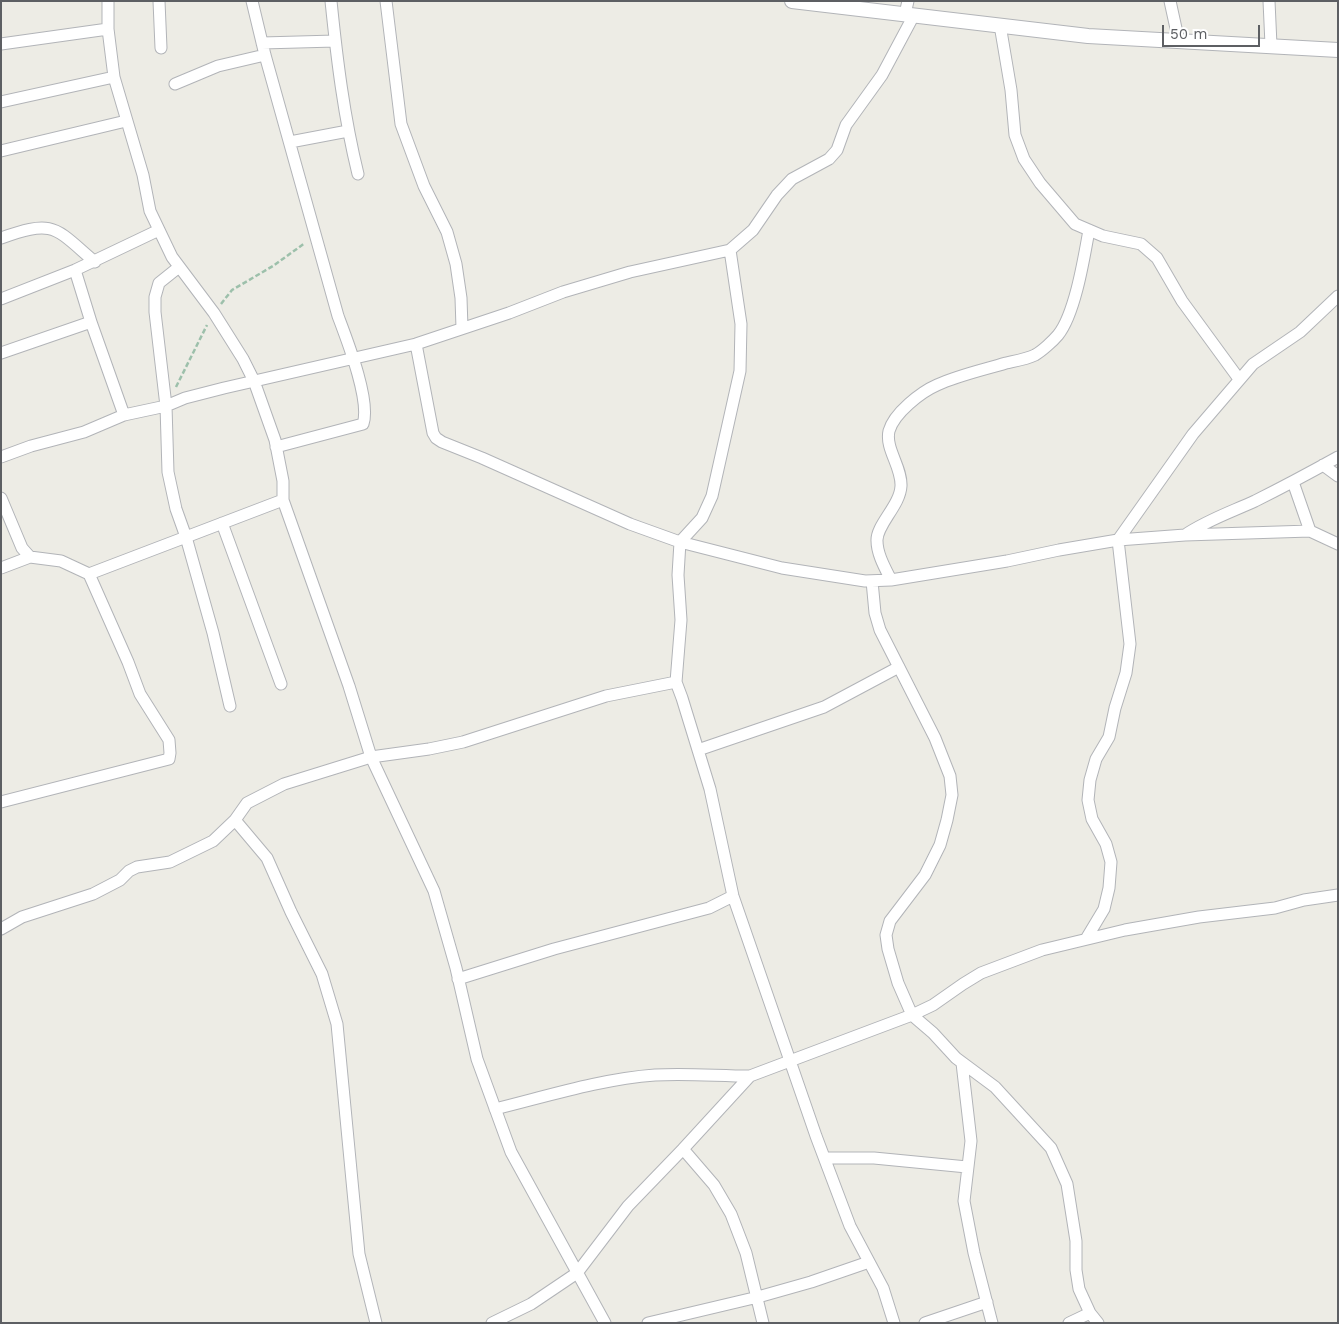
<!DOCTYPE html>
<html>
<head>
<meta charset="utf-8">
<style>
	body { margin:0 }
	#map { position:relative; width:1339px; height:1324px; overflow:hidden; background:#edece5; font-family:"Work Sans",sans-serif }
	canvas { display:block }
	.frame { position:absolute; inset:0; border:2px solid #5d5f63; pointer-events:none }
	.scale { position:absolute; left:1162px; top:25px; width:98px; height:22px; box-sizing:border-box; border:2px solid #5d5f63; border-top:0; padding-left:6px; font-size:15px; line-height:18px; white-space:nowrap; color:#5d5f63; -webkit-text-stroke:4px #fff; paint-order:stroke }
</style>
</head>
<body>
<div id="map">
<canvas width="1339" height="1324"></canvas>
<div class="frame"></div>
<div class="scale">50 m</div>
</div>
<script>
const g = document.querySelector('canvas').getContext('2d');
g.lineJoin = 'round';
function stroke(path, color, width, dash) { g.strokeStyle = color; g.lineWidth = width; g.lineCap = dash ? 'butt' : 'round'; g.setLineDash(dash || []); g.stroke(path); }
const path = new Path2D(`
	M221,304L232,290L273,266L305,243
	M176,387L207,325`);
const minor = new Path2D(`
	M108,1V29L114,77L143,175L150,211L172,257L214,313L243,359L254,381L275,440L283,481V500L349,686L371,757L434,891L456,968L477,1059L511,1152L605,1323
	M159,1L161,48
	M252,1L265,55L338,316C347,340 371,401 363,424L276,447
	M331,1C337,60 344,117 358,174
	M386,1L401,124L424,186L447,232L456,264L461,298L462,328
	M1170,1L1179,42
	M1269,1L1271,45
	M905,14L908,1
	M1000,25L1011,90L1015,135L1024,159L1040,183L1075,224L1103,236L1141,244L1157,258L1182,301L1239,379
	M262,43L335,41
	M1,44L108,29
	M175,84L218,66L265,55
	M1,102L114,77
	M290,142L348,131
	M1,151L126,121
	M1,238C55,219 54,227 95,262
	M730,250L741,324L740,371L712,496L702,518L680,542L678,575L681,620L676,682L682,698L710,789L733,896L816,1136L850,1226L883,1288L894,1323
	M179,267L159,283L155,297V312L166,406L168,472L176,509L186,537L213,633L230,706
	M75,270L91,322L124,415
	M1,299L75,270L159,230
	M416,344L433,433L436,438L442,442L482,458L630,524L680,542L782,568L865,581L891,580L1007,561L1059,550L1118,540L1185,535L1310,531L1338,544
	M1,353L91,322
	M1,457L31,446L84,432L124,415L166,406L185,398L224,388L416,344L509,313L563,292L630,272L730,250L753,230L777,195L792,179L829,159L837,150L846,125L882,75L914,15
	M1323,465L1338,476
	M1293,482L1310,531
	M1,498L22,548L30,557L61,561L89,574L128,662L140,694L169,740L170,753L169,759L1,802
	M222,523L281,684
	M1185,535C1207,520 1231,512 1255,501C1283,487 1311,472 1338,457
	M1,568L30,557
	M89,574L283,500
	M891,580C885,568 877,554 877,541C876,525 900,506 901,486C902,467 885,449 889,431C894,413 921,392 937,385C959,375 983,370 1006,363C1015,361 1027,359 1035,355C1042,351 1053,341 1058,335C1075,314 1084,258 1089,230
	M872,581L875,613L880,630L935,738L950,776L952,795L947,820L940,845L925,875L890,921L886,935L888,949L898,983L912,1015L933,1033L956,1058L995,1087L1051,1148L1067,1184L1076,1241V1270L1079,1289L1090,1313L1098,1323
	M698,750L824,707L899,667
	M235,820L267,858L291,912L322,974L337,1024L359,1254L376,1323
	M1,929L22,917L93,894L120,880L129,871L137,867L170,862L213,841L235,820L247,803L284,784L371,757L429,749L463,742L606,696L676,682
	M1086,939L1104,909L1109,888L1111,862L1106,844L1092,819L1088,800L1090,780L1096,759L1109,737L1115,708L1126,673L1130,644L1118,540L1193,434L1253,364L1300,332L1338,296
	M458,979L554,949L709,908L733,896
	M962,1063L971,1141L964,1201L974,1253L992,1323
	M495,1109C548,1096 601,1079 655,1075C686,1073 719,1076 750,1076
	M683,1149L714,1185L731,1214L746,1253L763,1323
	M825,1158H874L967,1167
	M492,1323L531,1304L577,1273L628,1206L683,1149L750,1076L912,1015L933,1005L963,984L981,973L1042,950L1125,930L1199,917L1275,908L1304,900L1338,895
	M648,1323L758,1297L811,1282L869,1262
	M925,1323L987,1302
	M1069,1323L1090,1313`);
const tertiary = new Path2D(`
	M792,1L1088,36L1338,50`);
stroke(minor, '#b2b4b8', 13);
stroke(tertiary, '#b2b4b8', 16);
stroke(path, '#9dc0ab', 2.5, [5, 2.5]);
stroke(minor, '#fff', 11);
stroke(tertiary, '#fff', 14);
</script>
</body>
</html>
